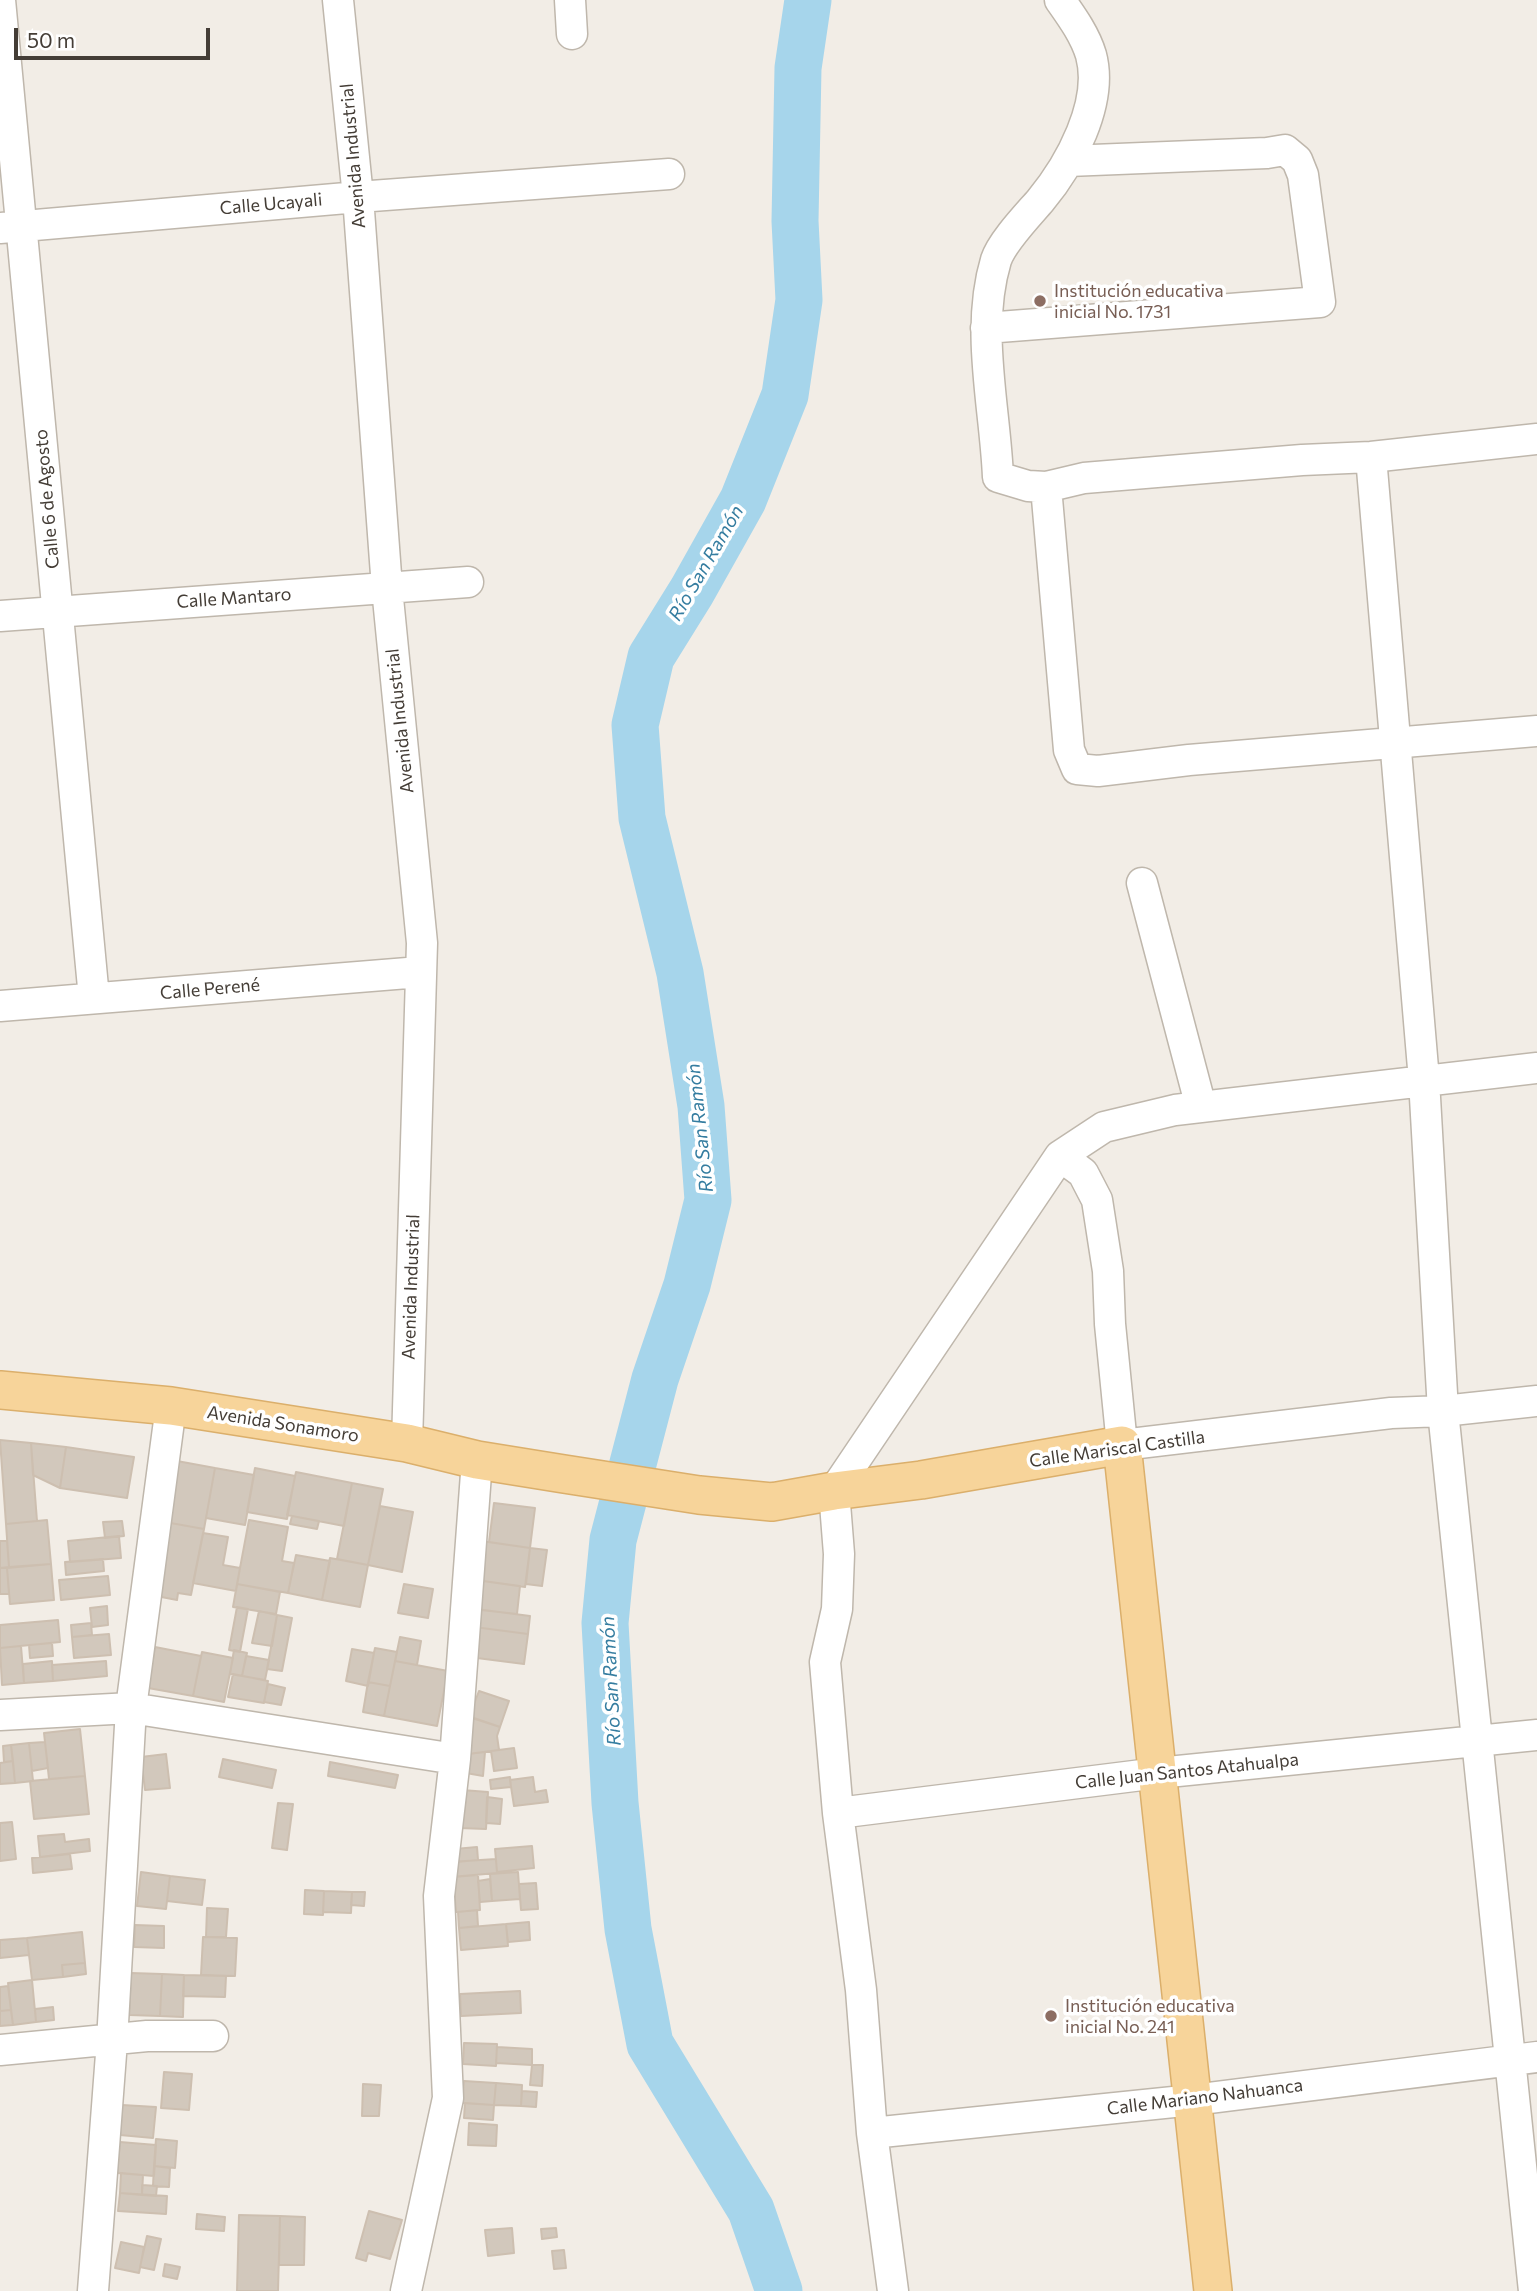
<!DOCTYPE html>
<html>
<head>
<meta charset="utf-8">
<style>
	body { margin:0 }
	#map { position:relative; width:1537px; height:2291px; overflow:hidden; background:#f2ede6; font-family:Commissioner,sans-serif }
	canvas { display:block }
	.scale { position:absolute; left:14px; top:28px; width:196px; height:32px; box-sizing:border-box; border:4px solid #443d36; border-top:0; padding-left:9px; font-size:21px; line-height:24px; white-space:nowrap; color:#443d36; -webkit-text-stroke:5px #fff; paint-order:stroke }
</style>
</head>
<body>
<div id="map">
<canvas width="1537" height="2291"></canvas>
<div class="scale">50 m</div>
</div>
<script>
const g = document.querySelector('canvas').getContext('2d');
g.lineJoin = 'round';
function stroke(path, color, width, dash) { g.strokeStyle = color; g.lineWidth = width; g.lineCap = dash ? 'butt' : 'round'; g.setLineDash(dash || []); g.stroke(path); }
function fillPath(path, color) { g.fillStyle = color; g.fill(path, 'evenodd'); }
function drawText(font, color, halo, rows, align = 'center') {
  g.font = font + ' Commissioner,sans-serif'; g.lineWidth = 7; g.setLineDash([]); g.textBaseline = 'middle'; g.strokeStyle = halo; g.fillStyle = color; for (const [text, x, y, turn = 0] of rows) {
    g.save(); g.translate(x, y); g.rotate((+turn || 0) * Math.PI / 180); g.textAlign = isNaN(turn) ? turn : align; if (halo) g.strokeText(text, 0, 0); g.fillText(text, 0, 0); g.restore();
  }
}
const river = new Path2D(`
	M779,2291L751,2210L650,2044L628,1929L615,1803L605,1623L613,1540L655,1379L687,1285L708,1200L701,1106L680,973L642,818L635,725L651,657L692,591L743,500L785,395L799,300L795,221L798,68L808,0`);
const building = new Path2D(`
	M0,1440L31,1443L37,1521L6,1524Z
	M31,1443L66,1447L60,1488L33,1475Z
	M66,1447L134,1457L127,1498L60,1488Z
	M177,1461L215,1468L204,1529L165,1522Z
	M215,1468L254,1475L245,1525L206,1518Z
	M255,1468L295,1476L287,1519L247,1512Z
	M296,1472L352,1483L344,1526L287,1515Z
	M352,1483L383,1489L368,1565L337,1559Z
	M494,1503L535,1508L530,1548L489,1542Z
	M380,1506L413,1512L402,1572L368,1565Z
	M292,1516L319,1521L317,1529L290,1524Z
	M47,1520L51,1564L9,1567L6,1524Z
	M249,1520L288,1527L282,1561L294,1563L288,1593L237,1584Z
	M122,1521L124,1536L105,1538L103,1522Z
	M165,1522L204,1529L191,1595L178,1593L177,1600L151,1595Z
	M203,1533L228,1537L223,1565L240,1568L236,1591L193,1583Z
	M119,1536L121,1558L70,1562L68,1541Z
	M0,1541H7L9,1567L0,1568Z
	M481,1541L530,1548L525,1587L476,1580Z
	M530,1548L547,1550L542,1586L526,1584Z
	M296,1555L330,1561L322,1600L288,1593Z
	M330,1558L368,1565L360,1607L322,1600Z
	M103,1559L104,1571L66,1575L65,1562Z
	M51,1564L54,1600L10,1604L7,1568Z
	M0,1568H7L9,1594H0Z
	M108,1576L110,1595L61,1600L59,1580Z
	M476,1580L520,1586L517,1614L472,1609Z
	M237,1584L280,1592L276,1614L233,1607Z
	M404,1584L433,1589L428,1618L398,1613Z
	M107,1606L108,1625L92,1627L90,1608Z
	M237,1607L248,1609L240,1652L229,1650Z
	M476,1609L530,1616L528,1634L474,1627Z
	M259,1611L277,1615L272,1646L252,1643Z
	M277,1615L292,1618L282,1671L267,1669Z
	M58,1620L60,1642L0,1648V1625Z
	M91,1623L92,1635L72,1637L71,1625Z
	M474,1627L528,1634L524,1664L469,1657Z
	M109,1634L111,1655L74,1658L72,1637Z
	M400,1637L421,1641L417,1665L395,1661Z
	M52,1643L53,1656L30,1658L29,1645Z
	M21,1646L24,1683L2,1685L0,1648Z
	M155,1647L201,1656L193,1696L148,1688Z
	M375,1648L397,1652L390,1686L368,1682Z
	M352,1649L374,1653L368,1686L346,1681Z
	M234,1650L247,1653L242,1676L230,1674Z
	M202,1652L233,1658L224,1702L193,1696Z
	M246,1656L269,1660L265,1680L242,1676Z
	M52,1661L53,1681L24,1683L23,1664Z
	M106,1661L107,1676L53,1681L52,1665Z
	M395,1661L448,1671L437,1726L384,1716Z
	M233,1674L268,1681L264,1703L228,1697Z
	M368,1682L390,1686L384,1716L363,1712Z
	M268,1684L285,1688L281,1705L264,1702Z
	M479,1691L509,1701L500,1727L469,1717Z
	M471,1717L500,1727L497,1736L499,1750L468,1754Z
	M80,1729L85,1776L49,1779L44,1733Z
	M45,1742L48,1768L32,1771L29,1743Z
	M29,1743L33,1781L15,1783L11,1745Z
	M11,1745L13,1761L4,1762L3,1746Z
	M514,1748L517,1768L494,1771L491,1751Z
	M485,1752L483,1776L466,1773L468,1754Z
	M166,1754L170,1788L145,1790L141,1757Z
	M223,1759L276,1770L272,1788L219,1777Z
	M13,1761L15,1783L0,1784V1763Z
	M330,1762L398,1775L395,1788L328,1776Z
	M85,1776L89,1814L34,1819L30,1781Z
	M510,1777L511,1787L491,1789L490,1780Z
	M533,1777L535,1792L546,1790L548,1802L514,1806L510,1780Z
	M462,1790L488,1792L486,1829L459,1828Z
	M487,1797L502,1799L500,1824L486,1823Z
	M278,1803L293,1804L287,1850L272,1848Z
	M12,1822L16,1859L0,1861V1823Z
	M64,1834L65,1842L89,1839L90,1851L40,1857L38,1836Z
	M532,1846L534,1868L497,1872L495,1849Z
	M477,1847L478,1860L456,1862L455,1849Z
	M70,1854L72,1869L33,1873L32,1858Z
	M496,1859L497,1873L451,1877L450,1862Z
	M141,1872L170,1876L166,1909L137,1906Z
	M518,1872L520,1899L492,1901L490,1874Z
	M478,1875L480,1910L456,1912L453,1877Z
	M170,1876L205,1880L202,1905L167,1901Z
	M490,1879L492,1901L480,1902L478,1881Z
	M536,1883L538,1909L521,1910L519,1884Z
	M305,1890L324,1891L323,1915L304,1914Z
	M324,1891L352,1892L351,1913L323,1912Z
	M352,1892H365L364,1906L351,1905Z
	M207,1908L228,1909L226,1937H206Z
	M477,1910L478,1926L459,1928L458,1912Z
	M529,1922L530,1940L508,1942L506,1924Z
	M506,1924L508,1946L461,1950L459,1928Z
	M135,1925L164,1926V1948L134,1947Z
	M82,1932L85,1963L62,1965L63,1977L32,1980L27,1938Z
	M203,1937L237,1938L235,1976L201,1975Z
	M27,1938L29,1955L0,1958V1940Z
	M85,1963L86,1974L63,1977L62,1965Z
	M131,1973L162,1974L160,2016L129,2015Z
	M162,1974L184,1975L183,2017L160,2016Z
	M184,1975L226,1976L225,1997L183,1996Z
	M32,1980L36,2022L13,2025L8,1983Z
	M8,1986L11,2010L0,2011V1987Z
	M520,1991L521,2013L461,2016L460,1994Z
	M53,2007L54,2020L36,2022L35,2009Z
	M11,2010L13,2025L0,2026V2011Z
	M464,2043L497,2044L496,2066L463,2064Z
	M497,2047L532,2049V2065L496,2063Z
	M532,2065H543L542,2086L530,2085Z
	M164,2072L192,2074L189,2110L161,2108Z
	M464,2081L496,2083L494,2105L462,2103Z
	M496,2083L522,2085L521,2106L494,2105Z
	M363,2084L381,2085L379,2116H362Z
	M522,2091L537,2092L536,2107L521,2106Z
	M465,2103L494,2105L493,2120L464,2118Z
	M122,2105L156,2107L153,2138L120,2135Z
	M469,2123L497,2125L496,2146L468,2145Z
	M156,2139L177,2141L175,2168L154,2166Z
	M120,2142L156,2145L154,2176L117,2173Z
	M154,2166L170,2168L169,2187L153,2186Z
	M121,2173L143,2175L142,2195L120,2193Z
	M142,2185L157,2186L156,2196L142,2195Z
	M120,2193L167,2196L166,2214L118,2211Z
	M369,2211L402,2220L390,2259L368,2253L366,2261L356,2258Z
	M197,2214L225,2217L224,2231L196,2229Z
	M239,2215L280,2216L278,2291H237Z
	M280,2216L305,2217L304,2265H279Z
	M512,2228L514,2253L488,2256L485,2230Z
	M556,2228L557,2237L542,2239L541,2229Z
	M147,2236L161,2239L154,2270L140,2267Z
	M121,2242L144,2247L139,2273L115,2268Z
	M564,2250L566,2268L554,2269L552,2251Z
	M165,2264L180,2267L177,2279L163,2276Z`);
const minor = new Path2D(`
	M0,0L94,998
	M338,0L358,197L387,588L422,943L407,1443
	M570,0L572,34
	M1060,0C1072,17 1085,35 1091,55C1104,103 1070,165 1040,201C1027,216 1002,242 996,260C975,330 995,406 998,477L1028,486L1046,487L1084,478L1302,460L1371,457L1537,439
	M0,228L358,197L669,174
	M986,328L1320,302L1303,175L1297,160L1285,150L1267,153L1068,161
	M1371,457L1424,1080L1443,1411L1534,2291
	M1046,487L1069,750L1077,769L1098,771L1189,760L1537,731
	M0,616L468,582
	M1142,883L1201,1107
	M0,1006L420,972
	M1060,1156L1083,1173L1097,1200L1108,1271L1110,1324L1122,1445L1391,1413L1443,1411L1537,1401
	M0,1715L131,1708L455,1759
	M838,1813L1158,1773L1537,1735
	M0,2050L147,2036H213
	M872,2133L1193,2100L1537,2057
	M93,2291L112,2041L131,1708L171,1406
	M406,2291L448,2098L439,1896L455,1759L477,1460
	M893,2291L872,2133L861,1990L838,1813L825,1662L837,1609L839,1554L834,1491L1060,1156L1104,1127L1175,1110L1537,1068`);
const major = new Path2D(`
	M0,1390L171,1406L407,1443L477,1460L564,1474L699,1495L772,1502L834,1491L921,1480L1122,1445L1213,2291`);
const markers = [
	[1040,301,7,"#8d6e63"],
	[1051,2016,7,"#8d6e63"]
];
const streetNames = [
	["Avenida Industrial",353,156,-95],
	["Calle Ucayali",271,204,-5],
	["Calle 6 de Agosto",47,499,-95],
	["Calle Mantaro",234,598,-4],
	["Avenida Industrial",400,721,-96],
	["Calle Perené",210,989,-5],
	["Avenida Industrial",411,1287,-88],
	["Avenida Sonamoro",283,1424,9],
	["Calle Mariscal Castilla",1117,1449,-8],
	["Calle Juan Santos Atahualpa",1187,1771,-6],
	["Calle Mariano Nahuanca",1205,2097,-7]
];
const educationNames = [
	["Institución educativa",1054,291],
	["inicial No. 1731",1054,312],
	["Institución educativa",1065,2006],
	["inicial No. 241",1065,2027]
];
const waterNames = [
	["Río San Ramón",706,563,-60],
	["Río San Ramón",700,1128,-96],
	["Río San Ramón",611,1681,-93]
];
stroke(river, '#a6d5eb', 47);
fillPath(building, '#d2c8bc');
stroke(building, '#cdbfb0', 2);
stroke(minor, '#bfb7ac', 33);
stroke(major, '#dbaf6b', 40);
stroke(minor, '#fff', 30);
stroke(major, '#f7d49a', 37);
for (const [x, y, r, color] of markers) { const dot = new Path2D(); dot.arc(x, y, r, 0, 2 * Math.PI); g.fillStyle = color; g.fill(dot); stroke(dot, '#fff', 2.5); }
drawText('18px', '#443d36', '#fff', streetNames);
drawText('18px', '#785e54', '#fff', educationNames, 'left');
drawText('italic 19px', '#357da0', '#fff', waterNames);
</script>
</body>
</html>
